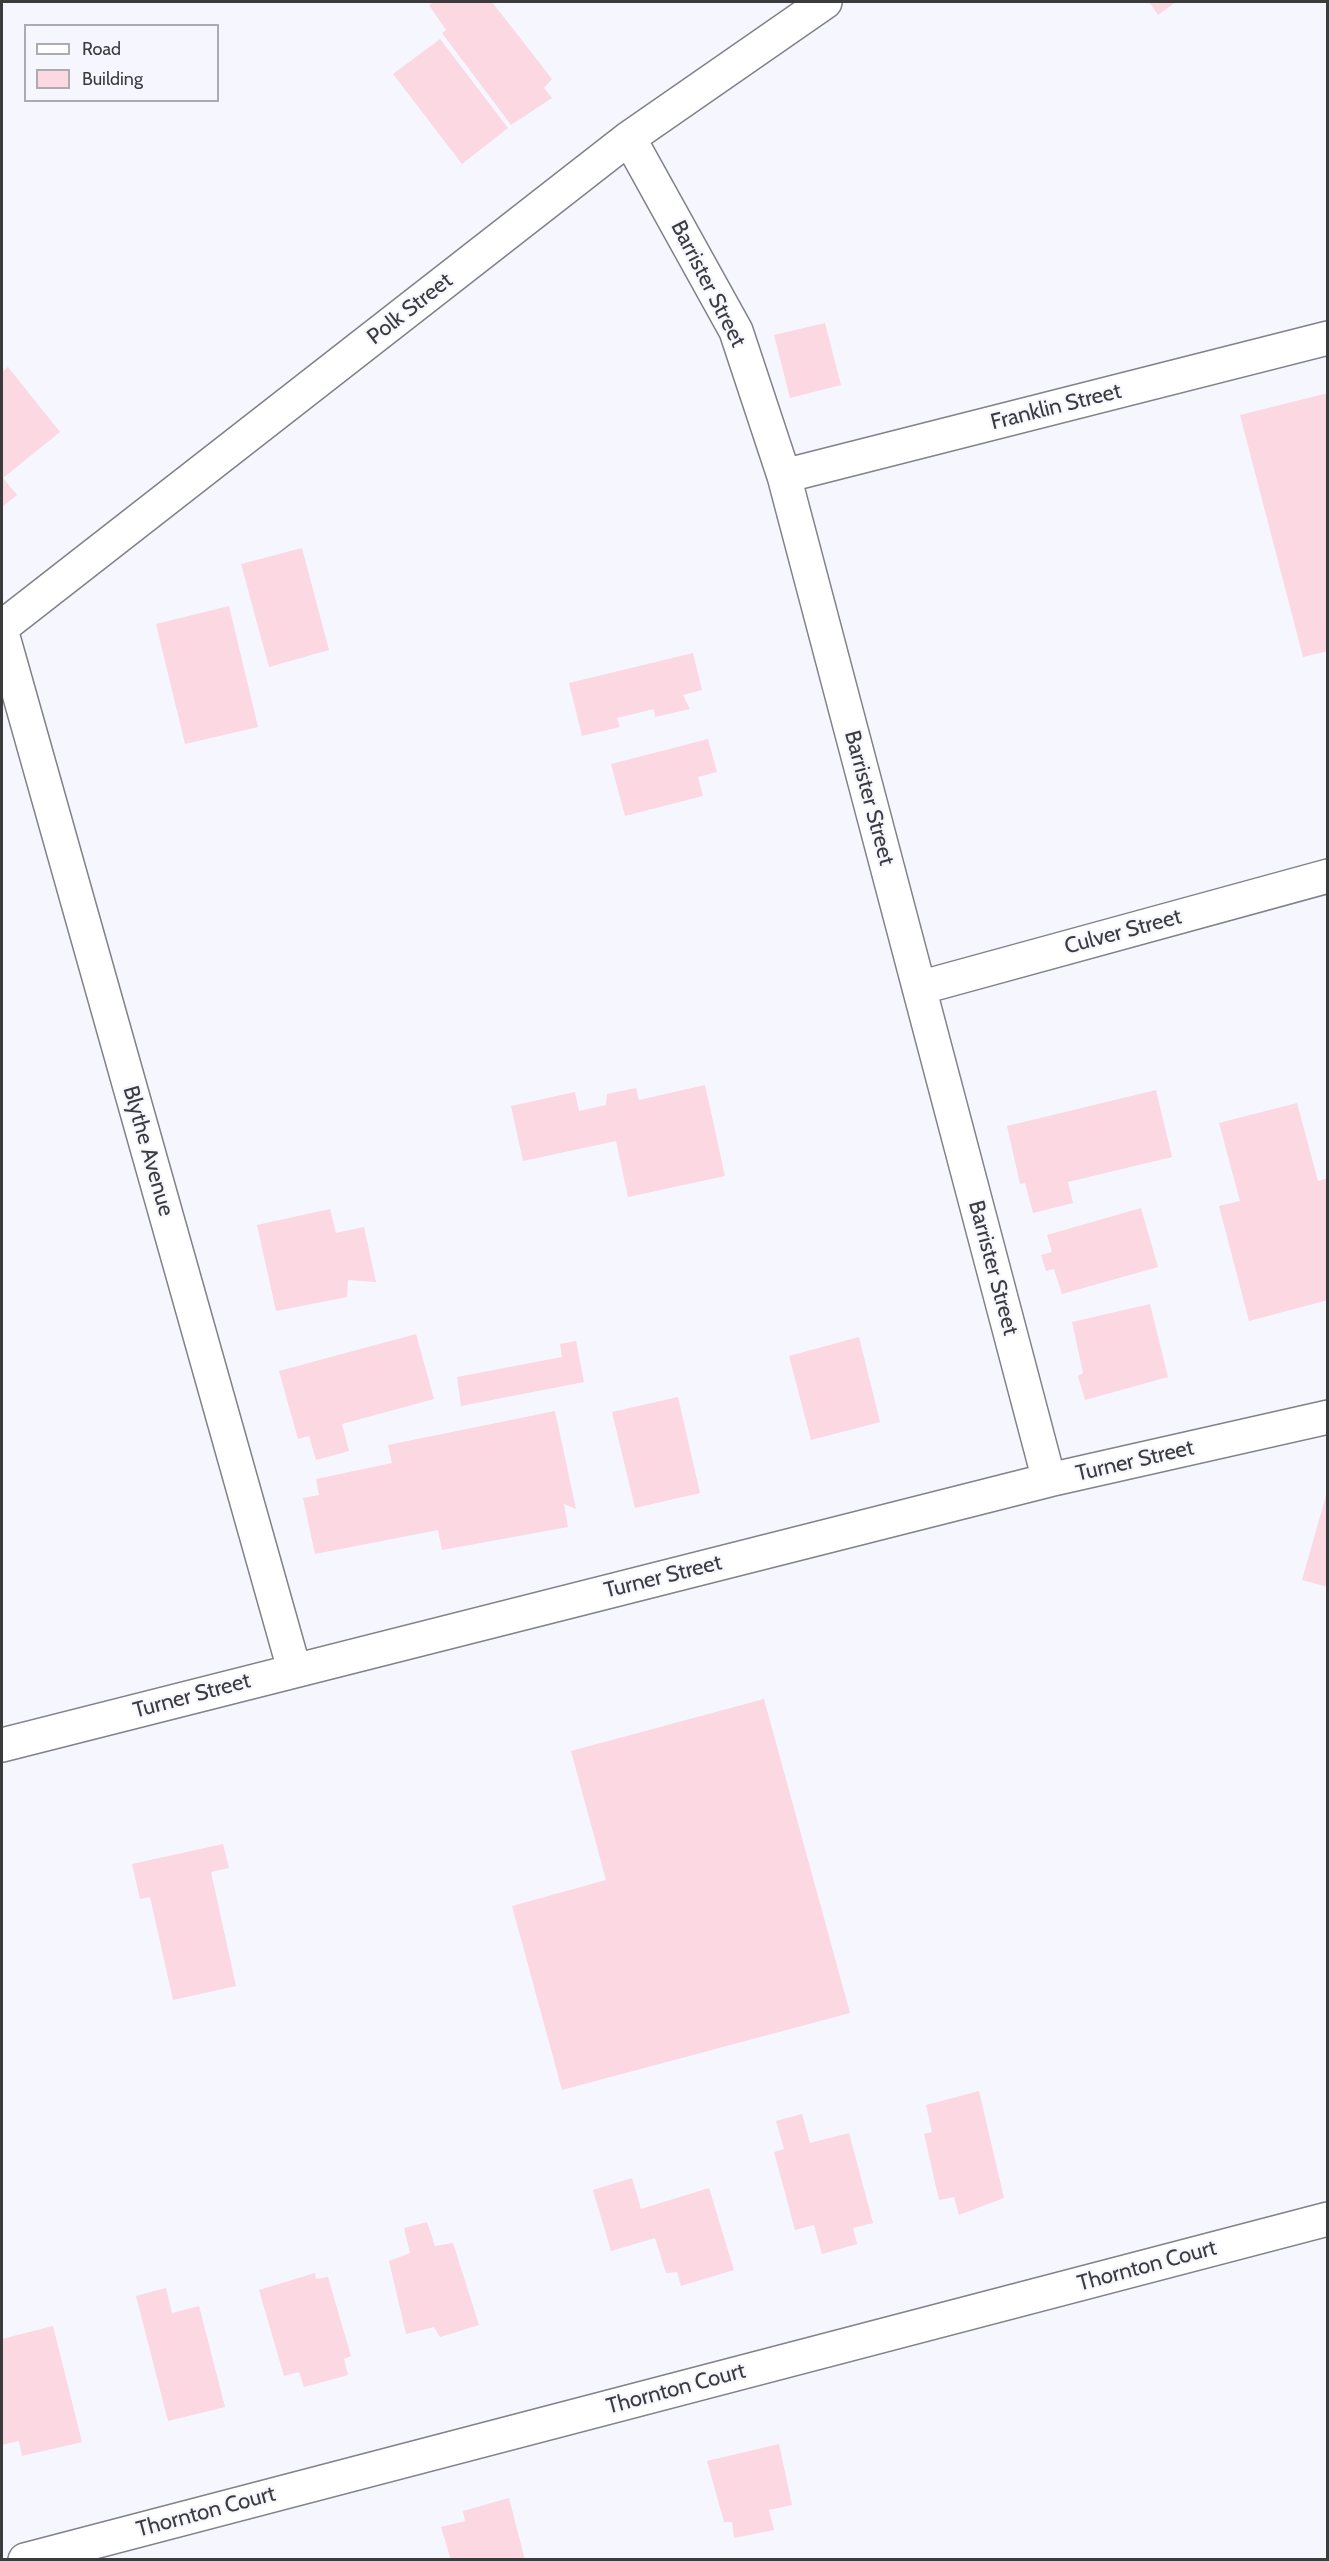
<!DOCTYPE html>
<html>
<head>
<meta charset="utf-8">
<style>
	body { margin:0 }
	#map { position:relative; width:1329px; height:2561px; overflow:hidden; background:#f6f6fe; font-family:Cabin,sans-serif }
	canvas { display:block }
	.frame { position:absolute; inset:0; border:3px solid #3b3b3e; pointer-events:none }
	.legend { position:absolute; left:24px; top:24px; width:195px; height:78px; box-sizing:border-box; background:#f6f6fe; border:2px solid #ababb1; margin:0; padding:8px 10px; list-style:none; font-size:18px; color:#3b3b3e }
	.legend li { display:flex; align-items:center; gap:12px; height:30px }
	.legend b { width:30px; border:2px solid #ababb1 }
</style>
</head>
<body>
<div id="map">
<canvas width="1329" height="2561"></canvas>
<div class="frame"></div>
<ul class="legend">
<li><b style="height:8px;background:#fff"></b>Road</li>
<li><b style="height:16px;background:#fbd8e2"></b>Building</li>
</ul>
</div>
<script>
const g = document.querySelector('canvas').getContext('2d');
g.lineJoin = 'round';
function fillPath(path, color) { g.fillStyle = color; g.fill(path, 'evenodd'); }
function stroke(path, color, width, dash) { g.strokeStyle = color; g.lineWidth = width; g.lineCap = dash ? 'butt' : 'round'; g.setLineDash(dash || []); g.stroke(path); }
function drawText(font, color, halo, rows, align = 'center') {
  g.font = font + ' Cabin,sans-serif'; g.lineWidth = 4.5; g.setLineDash([]); g.textBaseline = 'middle'; g.strokeStyle = halo; g.fillStyle = color; for (const [text, x, y, turn = 0] of rows) {
    g.save(); g.translate(x, y); g.rotate((+turn || 0) * Math.PI / 180); g.textAlign = isNaN(turn) ? turn : align; if (halo) g.strokeText(text, 0, 0); g.fillText(text, 0, 0); g.restore();
  }
}
const building = new Path2D(`
	M434,2H492L552,79L544,88L552,98L511,125L442,33L446,30L429,5Z
	M1149,2H1176L1158,15Z
	M440,39L508,128L462,164L393,74Z
	M825,323L841,385L790,398L774,335Z
	M8,367L60,432L3,478L17,495L2,507V372Z
	M1328,393V651L1303,657L1240,415Z
	M302,548L329,650L269,667L241,564Z
	M229,606L258,727L185,744L156,624Z
	M693,653L702,690L683,695L690,709L655,717L654,709L617,718L620,727L582,736L569,683Z
	M708,739L717,772L698,777L703,796L625,816L611,764Z
	M705,1085L725,1176L628,1197L616,1141L523,1161L511,1106L575,1092L579,1111L606,1105L607,1094L636,1088L639,1100Z
	M1156,1090L1172,1157L1068,1182L1073,1203L1033,1213L1025,1183L1020,1184L1007,1126Z
	M1297,1103L1318,1181L1328,1178V1300L1249,1321L1219,1206L1240,1201L1219,1123Z
	M1141,1208L1158,1267L1062,1294L1054,1269L1046,1271L1041,1255L1052,1252L1047,1235Z
	M330,1209L336,1233L364,1227L376,1282L348,1280L347,1297L276,1311L257,1225Z
	M1150,1304L1168,1377L1085,1400L1078,1376L1083,1373L1072,1322Z
	M416,1334L434,1399L342,1424L349,1451L316,1460L309,1436L298,1439L279,1371Z
	M859,1337L880,1422L811,1440L789,1356Z
	M576,1341L584,1382L461,1406L457,1377L562,1357L560,1344Z
	M678,1397L700,1493L635,1508L612,1412Z
	M555,1411L576,1509L564,1504L568,1527L442,1550L438,1530L315,1554L303,1498L319,1495L316,1479L392,1463L388,1445Z
	M1327,1492H1328V1587L1302,1580Z
	M764,1699L850,2013L562,2090L512,1906L606,1880L571,1751Z
	M223,1844L229,1868L211,1872L236,1986L173,2000L150,1897L140,1899L132,1864Z
	M979,2091L1004,2198L959,2215L954,2197L939,2200L924,2134L932,2132L926,2105Z
	M802,2114L810,2143L849,2133L873,2223L853,2228L857,2244L822,2254L814,2225L795,2230L774,2152L784,2149L776,2121Z
	M632,2178L641,2209L709,2188L734,2270L681,2286L677,2272L666,2273L655,2238L611,2251L593,2190Z
	M427,2222L435,2246L453,2243L479,2325L440,2337L434,2327L406,2334L389,2261L410,2253L404,2228Z
	M315,2273L316,2279L328,2277L351,2356L344,2359L348,2375L304,2387L299,2372L284,2376L259,2290Z
	M166,2288L172,2313L199,2306L225,2407L168,2421L136,2296Z
	M53,2326L82,2442L22,2456L19,2441L2,2445V2339Z
	M779,2444L792,2505L769,2510L774,2530L734,2538L732,2522H724L707,2461Z
	M509,2498L525,2560H451L441,2527L465,2521L463,2511Z`);
const minor = new Path2D(`
	M629,138L736,331L784,476L1049,1480
	M784,476L1328,338
	M2,627L629,138L825,2
	M2,633L294,1669
	M919,988L1328,876
	M2,1745L1049,1480L1328,1417
	M25,2560L1328,2219`);
const streetNames = [
	["Barrister Street",708,284,63],
	["Polk Street",410,309,-38],
	["Franklin Street",1056,407,-14],
	["Barrister Street",869,798,75],
	["Culver Street",1123,932,-15],
	["Blythe Avenue",148,1151,74],
	["Barrister Street",993,1268,75],
	["Turner Street",1135,1461,-13],
	["Turner Street",663,1577,-14],
	["Turner Street",192,1696,-15],
	["Thornton Court",1147,2266,-15],
	["Thornton Court",676,2389,-15],
	["Thornton Court",206,2512,-15]
];
fillPath(building, '#fbd8e2');
stroke(minor, '#818188', 36);
stroke(minor, '#fff', 33);
drawText('22px', '#3b3b3e', '#f6f6fe', streetNames);
</script>
</body>
</html>
